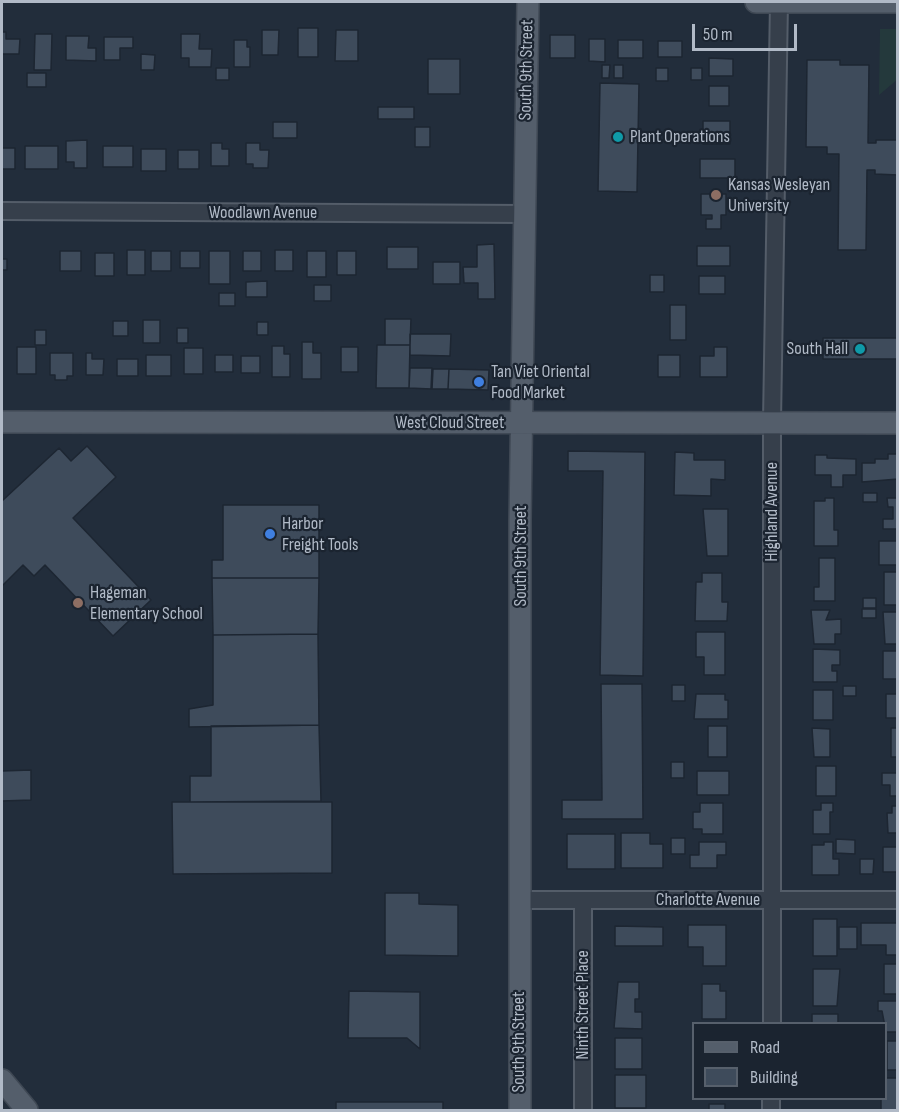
<!DOCTYPE html>
<html>
<head>
<meta charset="utf-8">
<style>
	body { margin:0 }
	#map { position:relative; width:899px; height:1112px; overflow:hidden; background:#222d3b; font-family:"Sofia Sans Condensed",sans-serif }
	canvas { display:block }
	.frame { position:absolute; inset:0; border:3px solid #b1bac7; pointer-events:none }
	.legend { position:absolute; left:692px; top:1022px; width:195px; height:78px; box-sizing:border-box; background:#1b2430; border:2px solid #57606c; margin:0; padding:8px 10px; list-style:none; font-size:18px; color:#b1bac7 }
	.legend li { display:flex; align-items:center; gap:12px; height:30px }
	.legend b { width:30px; border:2px solid #57606c }
	.scale { position:absolute; left:692px; top:24px; width:105px; height:27px; box-sizing:border-box; border:3px solid #b1bac7; border-top:0; padding-left:8px; font-size:18px; line-height:21px; white-space:nowrap; color:#b1bac7; -webkit-text-stroke:4px #1b2430; paint-order:stroke }
</style>
</head>
<body>
<div id="map">
<canvas width="899" height="1112"></canvas>
<div class="frame"></div>
<ul class="legend">
<li><b style="height:8px;background:#545e6b"></b>Road</li>
<li><b style="height:16px;background:#3e4b5b"></b>Building</li>
</ul>
<div class="scale">50 m</div>
</div>
<script>
const g = document.querySelector('canvas').getContext('2d');
g.lineJoin = 'round';
function fillPath(path, color) { g.fillStyle = color; g.fill(path, 'evenodd'); }
function stroke(path, color, width, dash) { g.strokeStyle = color; g.lineWidth = width; g.lineCap = dash ? 'butt' : 'round'; g.setLineDash(dash || []); g.stroke(path); }
function drawText(font, color, halo, rows, align = 'center') {
  g.font = font + ' "Sofia Sans Condensed",sans-serif'; g.lineWidth = 4.5; g.setLineDash([]); g.textBaseline = 'middle'; g.strokeStyle = halo; g.fillStyle = color; for (const [text, x, y, turn = 0] of rows) {
    g.save(); g.translate(x, y); g.rotate((+turn || 0) * Math.PI / 180); g.textAlign = isNaN(turn) ? turn : align; if (halo) g.strokeText(text, 0, 0); g.fillText(text, 0, 0); g.restore();
  }
}
const green = new Path2D(`
	M880,29H897L898,79L879,95Z`);
const building = new Path2D(`
	M298,28H318V57H298Z
	M262,30H279L278,55H262Z
	M336,30H358V61H335Z
	M2,32H6V39H20L19,54H2Z
	M35,34H52L51,70H34Z
	M181,34H200L199,49H212L211,67H189V58H181Z
	M550,35H575V58H550Z
	M66,36H89L88,48H96V61L66,60Z
	M104,37H133V48H120V60H104Z
	M589,39H605V62L589,61Z
	M234,40H247V47H250V67H234Z
	M618,40H643V58H618Z
	M658,41H682V57H658Z
	M141,54L155,55L154,70H141Z
	M709,58L733,59V76H709Z
	M428,59H460V94H428Z
	M807,60H840V65H869L868,143H876V140H898V175L875,174V170H867L866,250H838L839,154H827V147H806Z
	M602,65H610L609,78H602Z
	M614,65H623V78H614Z
	M216,68H229V80H216Z
	M656,68H668V81H656Z
	M691,68H702V80H691Z
	M27,73H46V87H27Z
	M600,83L639,84L637,192L598,191Z
	M709,86H729V106H709Z
	M378,107H414V119H378Z
	M703,121H730V144H703Z
	M273,122H297V138H273Z
	M415,127H430V147H415Z
	M87,140V168H74V162H66V141Z
	M211,143H222V149H229V166H211Z
	M246,143H260V150H269L268,168H253V164H246Z
	M25,146H58V169H25Z
	M103,146H133V167H103Z
	M2,148H15V169H2Z
	M141,149H166V171H141Z
	M178,150H199V169H178Z
	M700,159H735V178H700Z
	M701,194H726V215H721V229H706V219H712V215H701Z
	M494,244L495,299H478V283H464L463,267H477V245Z
	M697,246H730V266H697Z
	M387,247H418V269H387Z
	M127,250H145V275H127Z
	M275,250H293V271H275Z
	M60,251H81V271H60Z
	M151,251H171V271H151Z
	M180,251H200V268H180Z
	M209,251H230V284H209Z
	M243,251H261V271H243Z
	M307,251H326V277H307Z
	M337,251H356V275H337Z
	M95,253H114V276H95Z
	M2,259H7V270H2Z
	M433,262H460V284H433Z
	M650,275H664V292H650Z
	M699,276H725V294H699Z
	M267,281V297H246V282Z
	M314,285H331V301H314Z
	M219,293H235V306H219Z
	M670,305H686V340H670Z
	M385,319H411L410,345H385Z
	M143,320H160V343H143Z
	M113,321H128V336H113Z
	M257,322H268V335H257Z
	M177,328H188V343H177Z
	M35,330H46V345H35Z
	M410,334H451L450,356L410,355Z
	M823,338H898V359H823Z
	M302,342H313V353H321V379H302Z
	M377,345H410L409,388H376Z
	M272,346H284V354H290V377H272Z
	M17,347H36V374H17Z
	M341,347H358V372H341Z
	M714,347H727V377H700V356H714Z
	M184,348H203V374H184Z
	M50,353H73V376H67V380H55V375H50Z
	M86,353H92V359H104L103,375H86Z
	M146,355H171V376H146Z
	M215,355H233V372H215Z
	M658,355H680V377H658Z
	M241,356H260V373H241Z
	M117,359H138V376H117Z
	M410,368H432L431,389L409,388Z
	M433,369H449L448,389H432Z
	M449,369L489,370L488,390L448,389Z
	M87,446L116,477L73,518L151,600L113,636L45,565L34,576L23,565L2,586V501L59,448L71,461Z
	M568,451L645,452L643,676L600,675L603,471H568Z
	M675,452L694,453V460H725V480L711,479V496L674,495Z
	M888,454H898V479L862,482V463H875V459H888Z
	M815,455H827V458L856,459V475H843V487H831V475H815Z
	M863,493H877V502H863Z
	M825,498H834V530H838V546H814V501H825Z
	M887,498H898V529H883V519H893V507H888Z
	M223,505H319V578H212V560H223Z
	M703,509H728V556H707Z
	M879,541H898V565H879Z
	M819,558H835V601H814V587H819Z
	M884,572H898V605H884Z
	M702,573H722V602H728L727,621H695L696,582H702Z
	M212,578H319L318,634L213,635Z
	M863,598H876V608H863Z
	M862,609H876V618H862Z
	M811,610H830L826,620L841,619V634H835V644H814Z
	M883,612H898V644H885Z
	M696,632H725V675H704V657H696Z
	M318,634L319,725L189,727V709L213,705V635Z
	M813,649L840,650V665H832V671H837V682H813Z
	M883,651H898V679H883Z
	M601,684H642L643,819H562V800H602Z
	M672,685H685V701H672Z
	M843,686H856V696H843Z
	M813,690H833V720H813Z
	M696,694H725V700H728V719H694Z
	M886,694H898V718H886Z
	M319,725L321,801L190,802V776H211V726Z
	M708,726H727V757H708Z
	M812,728L830,729V757H814Z
	M891,728H898V757H891Z
	M671,762H684V778H671Z
	M816,766H836V796H816Z
	M31,770V800L2,801V771Z
	M697,771H729V795H697Z
	M882,773H898V796H890V785H882Z
	M172,802H332V873L173,874Z
	M700,803H723V834H702V829H693V812H700Z
	M821,803H833V812H830V834H813V810H821Z
	M892,806H898V833H888L887,813H892Z
	M621,833H650V844H663V868H621Z
	M567,834H615V869H567Z
	M671,838H685V854H671Z
	M836,839L855,840V854L836,853Z
	M699,842H726V855H717V868H690V855H699Z
	M824,842H833V859H839V875H812V845H824Z
	M883,847H898V872H883Z
	M860,859H874L873,874H860Z
	M385,893H419V904L458,905V956L385,955Z
	M813,919H837V956H813Z
	M861,923H898V955H886V945H861Z
	M688,925H726V966H703V947H688Z
	M615,926L663,927V946H615Z
	M839,927H857V949H839Z
	M884,964H898V994H884Z
	M813,969H840L837,1006H813Z
	M618,982H639V999H635V1012H642V1029L614,1028Z
	M702,984H720V991H726V1019H702Z
	M349,991L420,992V1049L407,1038H348Z
	M878,1001H898V1032H886L882,1011H878Z
	M812,1014H838V1024H812Z
	M615,1038H642V1069H615Z
	M887,1041H898V1070H887Z
	M615,1075H646V1108H615Z
	M886,1078H898V1110H881V1098H886Z
	M336,1102H443V1110H336Z
	M709,1104H725V1110H709Z`);
const minor = new Path2D(`
	M2,211L524,214
	M519,900H898
	M583,900V1110
	M772,1024V421L779,2
	M771,1110V1098`);
const major = new Path2D(`
	M756,2H898
	M2,422L898,423
	M2,1080L27,1110
	M520,1110V520L528,2`);
const markers = [
	[618,137,6,"#0f9aa8"],
	[716,195,6,"#8d6e63"],
	[860,349,6,"#0f9aa8"],
	[479,382,6,"#3f7fe0"],
	[270,534,6,"#3f7fe0"],
	[78,603,6,"#8d6e63"]
];
const streetNames = [
	["South 9th Street",527,70,-89],
	["Woodlawn Avenue",263,213],
	["West Cloud Street",450,423],
	["Highland Avenue",772,512,-90],
	["South 9th Street",521,556,-90],
	["Charlotte Avenue",708,900],
	["Ninth Street Place",583,1005,-90],
	["South 9th Street",519,1042,-90]
];
const poiNames = [
	["Plant Operations",630,137],
	["Kansas Wesleyan",728,185],
	["University",728,206],
	["South Hall",848,349,"right"],
	["Tan Viet Oriental",491,372],
	["Food Market",491,393],
	["Harbor",282,524],
	["Freight Tools",282,545],
	["Hageman",90,593],
	["Elementary School",90,614]
];
fillPath(green, '#24393c');
fillPath(building, '#3e4b5b');
stroke(building, '#1d2632', 1.5);
stroke(minor, '#545d69', 20);
stroke(major, '#3f4854', 24);
stroke(minor, '#363f4b', 16);
stroke(major, '#545e6b', 21);
for (const [x, y, r, color] of markers) { const dot = new Path2D(); dot.arc(x, y, r, 0, 2 * Math.PI); g.fillStyle = color; g.fill(dot); stroke(dot, '#1b2430', 2); }
drawText('18px', '#b1bac7', '#1b2430', streetNames);
drawText('18px', '#b1bac7', '#1b2430', poiNames, 'left');
</script>
</body>
</html>
